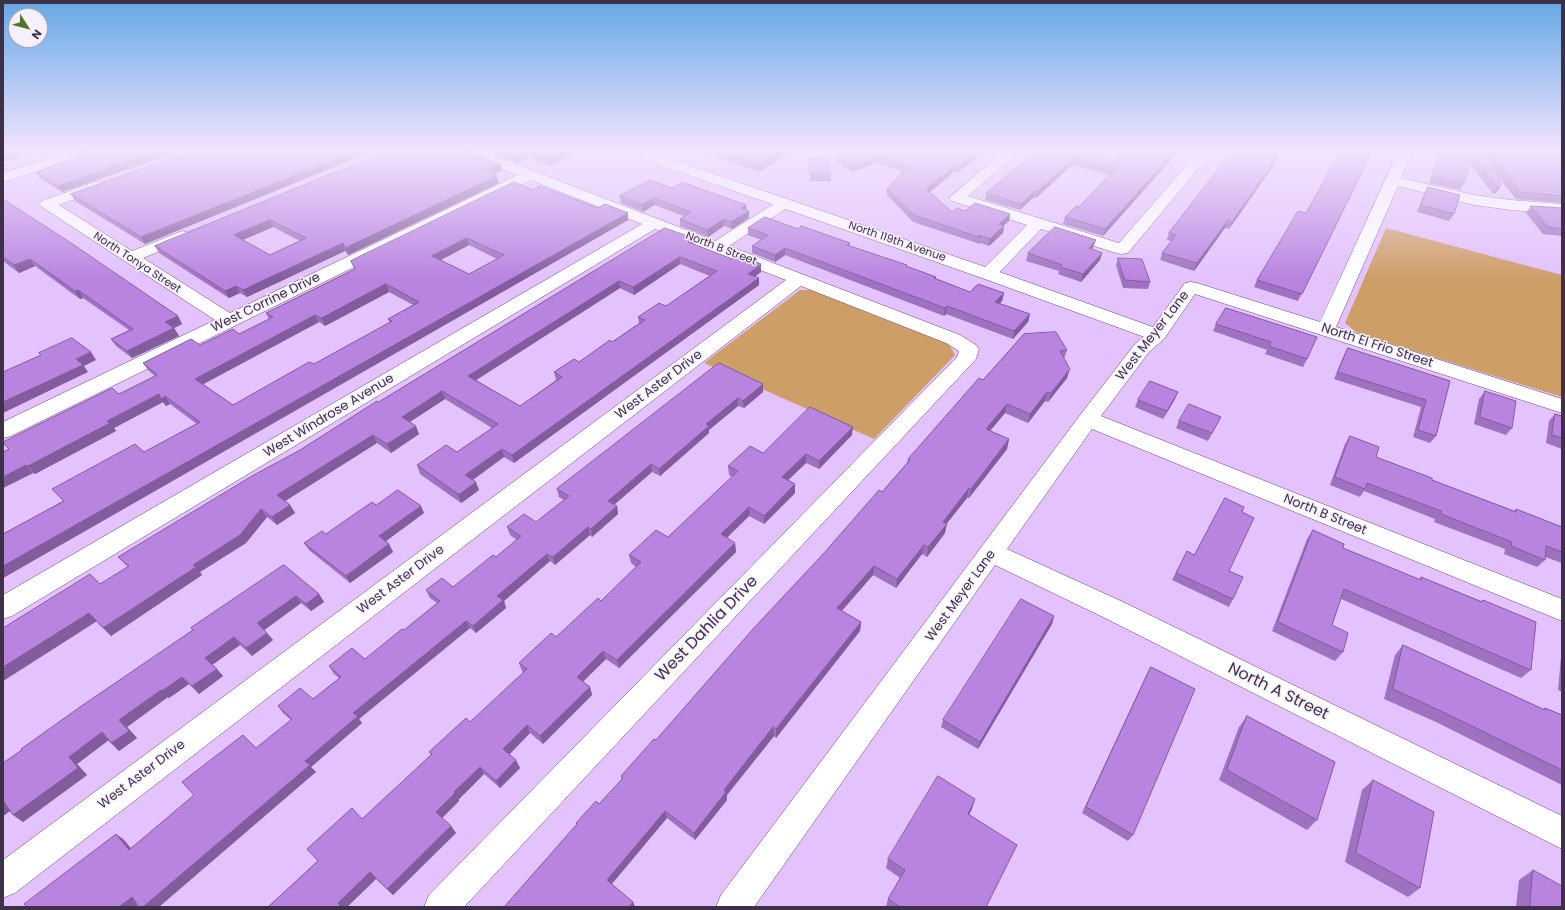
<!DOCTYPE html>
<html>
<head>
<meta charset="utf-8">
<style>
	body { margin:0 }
	#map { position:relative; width:1565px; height:910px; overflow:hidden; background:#e3c2fd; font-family:Poppins,sans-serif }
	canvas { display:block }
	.frame { position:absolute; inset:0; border:4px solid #3d3047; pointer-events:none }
	.north { position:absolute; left:8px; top:8px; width:40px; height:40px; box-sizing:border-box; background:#f6effc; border:1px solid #aca3b4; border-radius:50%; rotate:126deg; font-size:11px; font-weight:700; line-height:16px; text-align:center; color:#3d3047 }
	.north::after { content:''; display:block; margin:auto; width:14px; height:18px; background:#53732a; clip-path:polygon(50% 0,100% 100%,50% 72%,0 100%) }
</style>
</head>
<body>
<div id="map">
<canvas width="1565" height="910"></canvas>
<div class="frame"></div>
<div class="north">N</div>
</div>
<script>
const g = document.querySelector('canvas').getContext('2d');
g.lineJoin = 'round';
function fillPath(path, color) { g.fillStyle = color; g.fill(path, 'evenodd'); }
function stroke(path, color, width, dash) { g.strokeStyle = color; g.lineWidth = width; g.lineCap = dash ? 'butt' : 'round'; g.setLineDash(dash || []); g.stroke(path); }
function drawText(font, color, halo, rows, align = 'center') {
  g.font = font + ' Poppins,sans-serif'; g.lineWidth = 3; g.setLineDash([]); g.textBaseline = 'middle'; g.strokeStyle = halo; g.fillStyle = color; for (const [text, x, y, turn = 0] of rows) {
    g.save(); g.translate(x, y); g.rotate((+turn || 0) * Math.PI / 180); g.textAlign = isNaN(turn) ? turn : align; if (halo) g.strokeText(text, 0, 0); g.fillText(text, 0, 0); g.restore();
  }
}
const green = new Path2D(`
	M1386,228L1562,275V397L1366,336L1356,332L1345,323Z
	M800,290H811L949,344L955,355L874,439L704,363Z`);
const street = new Path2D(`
	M464,152H484L715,241L780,200L785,198L790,200L793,203L790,206L729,246L960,335L976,345L979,349L976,359L464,907H424L429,895L957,357L959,351L946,343L801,286L15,893L3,898V860L786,280L655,229L12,616L3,619V595L642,224L531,180L11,436L3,438V422L215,320L42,207L39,204L42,201L95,182L100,181L105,182L107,185L105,188L59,205L132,251L177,233L183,231L189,233L191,236L189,239L143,258L230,313L518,175L466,155Z
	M801,152H824C819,160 806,160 801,152Z
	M1003,152H1018L968,196L1119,243L1198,152H1212L1128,253L1122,254L1116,253L1041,229L994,278L988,279L982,278L979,274L982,270L1027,225L952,201L949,198Z
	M1398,152H1412L1401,178L1474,195L1511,200L1562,204V214L1511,210L1474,205L1398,186L1336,327L1562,399V413L1195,294L1164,339L1149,352L1101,416L1562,599V621L1092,429L1007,549L1123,602L1562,816V849L1105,618L995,565L754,907H716L721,895L1081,414L1135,344L1150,331L1185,283L1191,282L1197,283L1320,322Z`);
const secondary = new Path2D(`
	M69,152H90L88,155L3,182V173Z
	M630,152H650L994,270L1164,331L1166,335L1164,339L1157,341L1150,339L982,278L632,155Z`);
const wall = new Path2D(`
	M86,152H177L62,192L41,179L36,173Z
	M190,152L145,244L75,201L71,194Z
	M488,152H578L549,166L529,158L517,163Z
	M703,152H791L759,172Z
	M984,152L957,173L954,172L930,192L952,212L965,211L1010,214L1009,221L1003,226H1004L1003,233L989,246L980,243V244L913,222L887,195V189L903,172L876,163L852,172L835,162V156Z
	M1038,152L1113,163L1124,152H1178L1103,236L1063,224L1065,217L1079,207L1110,175L1072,165L1036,198L1034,197L1020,210L985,200L986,193L1025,162Z
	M1334,152H1372L1298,301L1254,287L1257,280L1306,213L1339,154L1334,153Z
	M1437,152H1562V203L1516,199L1496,174L1501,185L1497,192L1493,194L1470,164L1464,183L1460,190L1429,183L1439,155Z
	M1276,154V162L1229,229L1225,228L1194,271L1160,260L1162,253L1171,241L1167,240L1169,233Z
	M809,158L831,174V181H810Z
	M500,164L502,170L494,174L499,183L348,255L345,251L247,297L240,293L229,298L159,253L155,246ZM273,227L300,241L270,255L243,240Z
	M1428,187L1454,214L1449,221L1417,212L1424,194Z
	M672,188L747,210L749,218L732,229L724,226L708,237L680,226V219L684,216L654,205L643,212L621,203L620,196Z
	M533,190L598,208L628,213V220L3,578V534L63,501L52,489L144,452L197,424L170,404L166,406L163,402L114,428L116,431L35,474L33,473L3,488V452L9,449L3,443L119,394L155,376L148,370L143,363L239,334L269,319L266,313L355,269L351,261ZM469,245L497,259L469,274L441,260ZM389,292L413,305L388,319L390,323L314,364L233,405L203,384L319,322L325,326Z
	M3,199L178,316L182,324L174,328L179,336L132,358L116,346L111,339L129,330L83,298L80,299L35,266L19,273L3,261Z
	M1531,206L1562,208V236L1543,234L1526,213Z
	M665,228L694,244L761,272L755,276L759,285L514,463L504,457L473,480L479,490L463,502L461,503L420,474L417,465L457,452L492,428L445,399L410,422L419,434L391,453L377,443L285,501L290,505L295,513L277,525L267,517L246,543L200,572L202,575L111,636L97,621L3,681V628L100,584L128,567L118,557L300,450ZM680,264L710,276L666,306L638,317L639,323L612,342L579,362L554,372L556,380L520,406L476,380L620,288L634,295Z
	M748,228L798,229L850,243V246L936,277L935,279L970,292L1004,293L1002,301L999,303L1030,314L1028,322L1013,339L946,314L944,316L785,255L775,262L752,253V246L761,240L748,235Z
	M1096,240L1093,247L1092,249L1102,253L1100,260L1081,282L1058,274L1059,271L1026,261L1028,253Z
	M1118,258L1150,282L1148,289L1123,288L1116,265Z
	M1226,308L1307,359L1303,367L1265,354L1267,350L1213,331L1216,324Z
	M1024,334L1067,350L1064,359L1067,378L1048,402L1045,401L1028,423L1005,413L990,431L1009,439L1007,449L969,498H967L946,524L945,533L927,557L922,554L896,588L873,575L842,611L861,622L860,631L776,738L774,736L727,795V800L695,840L667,818L612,884L633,902L635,907H504L577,825L576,823L599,804L622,780L621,776L656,740L882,492L907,463L908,459L983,380Z
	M1348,348L1450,381L1436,436L1430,443L1413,437L1421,407L1334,379L1344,355Z
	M719,363L763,392L744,408L738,406L709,430V433L660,476L652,472L614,505L617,506L618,514L592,537L590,535L555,565L550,561L504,601L506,608L476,633L470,628L359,719L362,723L311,767L316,772L135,907H27L116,834L124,840L131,848L291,720L283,713L278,706L313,699L339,678L334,674L329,666L365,659L404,630L437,603L430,598L426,590L453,587L496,557L517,540L510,535L507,527L536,522L564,500L559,497L557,489Z
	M1485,391L1512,428L1506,435L1474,424L1479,399Z
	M1175,399L1163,419L1135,407L1138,400Z
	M1555,414L1562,416V449L1546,443L1549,421Z
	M1179,421L1217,424L1208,441L1176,428Z
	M852,435L819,469L806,463L788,480L795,484V493L764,524L749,516L727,538L735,543L736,552L619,668L606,659L583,682L590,687L592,695L543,744L530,733L509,754L520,768L500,788L484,774L459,799V801L442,818L451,826L456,833L393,895L376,879L347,907H268L431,755L429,752L470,722L524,673L522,671L519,663L556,637L601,601L636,567L631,563L629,555L668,537L733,477L729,475L728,466L763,453Z
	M1350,436L1376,457L1432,480L1515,511L1516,509L1562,527V563L1545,557V560L1537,567L1504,554L1505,549L1434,522L1435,519L1364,491L1360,497L1330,485L1345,444Z
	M376,505L424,513L386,541L389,544L393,552L350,583L309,550L304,543L326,534Z
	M1242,512L1229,571L1233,599L1229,607L1172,580L1187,551L1194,555Z
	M1313,530L1343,548L1419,580L1421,577L1481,601L1483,600L1531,670L1521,678L1341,599L1332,625L1343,652L1335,661L1272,631L1307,539Z
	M284,565L319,594L324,602L311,611L301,603L264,630L273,640L252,656L240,645L212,665L223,676L199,694L189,684L169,698L168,697L127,727L137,738L119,751L109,740L77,764L87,775L23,822L10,811L3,816V763L193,630L191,628Z
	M1054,616L1052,624L978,749L941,727L943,720Z
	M1403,645L1543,709L1545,708L1562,715V785L1436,722L1384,699L1395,655Z
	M1562,646V692L1558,690Z
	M1151,667L1133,835L1128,841L1082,813L1147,674Z
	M1247,716L1317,820L1307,830L1219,780L1239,727Z
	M1373,780L1420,888L1408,897L1345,862L1362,790Z
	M972,809L969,815L986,907H886L888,899L900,878L886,868L888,859Z
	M1533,870L1562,907H1516L1519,880Z`);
const shadedWall = new Path2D(`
	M11,152H36L5,162L3,158V155Z
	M154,152H177L62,192L58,186Z
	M353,152H371L145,244L141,237Z
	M526,152H528L529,158L517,163L515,156Z
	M563,152H578L549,166L548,159Z
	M781,152H791L759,172V165Z
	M977,152H984L957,173L958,167Z
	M1174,152H1178L1103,236L1105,229Z
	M1279,155L1276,162L1229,229L1232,222Z
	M877,157L876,163L852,172L853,165Z
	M1074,158L1072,165L1036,198L1038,191Z
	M500,164L502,170L494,174L495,177L497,176L499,183L348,255L345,248L486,170Z
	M955,166L954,172L926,195V189Z
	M1501,185L1497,192L1493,194L1497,187Z
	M1036,190L1034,197L1020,210L1021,204Z
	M654,198V205L643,212L642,205Z
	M746,205L747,212L741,208Z
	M749,211V218L732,229L731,222Z
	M628,213V220L3,578V566Z
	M1010,214L1009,221L997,231L999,224Z
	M724,219V226L708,237L707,230Z
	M270,220L273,227L238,242L234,235Z
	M1228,220L1225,228L1194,271L1197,263Z
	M1004,226L1003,233L989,246L990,239Z
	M467,238L469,245L435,263L432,256Z
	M693,238L694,246L688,242Z
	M1096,240L1093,247L1087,255L1089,248Z
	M343,243L345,251L247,297L243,290Z
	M785,248V255L775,262V255Z
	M1102,253L1100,260L1081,282L1083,274Z
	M680,257V264L634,295L633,287Z
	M30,259L35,266L19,273L14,265Z
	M761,264V272L749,281L748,274Z
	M759,278V285L514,463L512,455Z
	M619,281L620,288L470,384L468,376Z
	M386,284L389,292L325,326L321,318Z
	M236,286L240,293L229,298L225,291Z
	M78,290L83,298L80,299L75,291Z
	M1004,293L1002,301L994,309L995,302Z
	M947,306L946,314L944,316L945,308Z
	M1030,314L1028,322L1013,339L1014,331Z
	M315,315L319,322L200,386L195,379Z
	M178,316L182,324L170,330L165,322Z
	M174,328L179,336L132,358L127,351Z
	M91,352L96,360L84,366L88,372L3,413V402L76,359Z
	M1070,369L1067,378L1048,402L1051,393Z
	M763,384V392L744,408L743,401Z
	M442,391L445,399L405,425L402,417Z
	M1047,392L1045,401L1028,423L1030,414Z
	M1178,392L1175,399L1163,419L1167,411Z
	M159,394L165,396L170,404L166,406L163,402L114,428L116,431L35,474L28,466L107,421Z
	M738,398V406L709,430V433L660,476L659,469L706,424Z
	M1007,404L1005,413L984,438L986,429Z
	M416,426L419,434L391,453L387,444Z
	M853,427L852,435L819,469V461Z
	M373,435L377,443L282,503L277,495Z
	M1009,439L1007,449L969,498L971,489Z
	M502,449L504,457L468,483L465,475Z
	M806,454V463L782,486V477Z
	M651,464L652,472L609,509L608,501Z
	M26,465L33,473L3,488V477Z
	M476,482L479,490L461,503L458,494Z
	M795,484V493L764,524V516Z
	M969,488L967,498L941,531L943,522Z
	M290,505L295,513L277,525L272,517Z
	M421,506L424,513L382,544L379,536Z
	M617,506L618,514L592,537L591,529Z
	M749,507V516L721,543V534Z
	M261,509L267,517L246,543L200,572L202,575L111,636L103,628L193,565Z
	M947,524L945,533L927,557L928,547Z
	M588,527L590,535L555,565L553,557Z
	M735,543L736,552L619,668L617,660Z
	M389,544L393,552L350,583L346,576Z
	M924,545L922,554L896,588L897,579Z
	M547,554L550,561L504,601L506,608L476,633L473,626L497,596Z
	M874,566L873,575L836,617L837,608Z
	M319,594L324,602L311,611L306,604Z
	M296,596L301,603L263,631L257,623Z
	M89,613L97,621L3,681V667Z
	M1054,616L1052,624L978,749L980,742Z
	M466,621L470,628L359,719L362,723L311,767L316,772L159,907H143L353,713Z
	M861,622L860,631L776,738V729Z
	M267,633L273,640L252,656L246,648Z
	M234,637L240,645L212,665L205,658Z
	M603,651L606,659L579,685L577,677Z
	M217,669L223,676L199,694L192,686Z
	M182,677L189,684L169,698L162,691Z
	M590,687L592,695L543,744L540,736Z
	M161,690L168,697L127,727L137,738L119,751L111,743L119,720Z
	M527,725L530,733L507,757L503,749Z
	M773,727L774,736L727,795V800L695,840L694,833L724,790Z
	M102,732L110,739L77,764L87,775L23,822L13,815L69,757Z
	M516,760L520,768L500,788L496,781Z
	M480,767L484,774L459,799V801L441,819L436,812L454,792Z
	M975,799L972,809L964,824L968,814Z
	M3,802H4L13,809L3,816Z
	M665,811L667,818L609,887L607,880Z
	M451,826L456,833L393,895L387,889Z
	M116,834L124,840L137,856L129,850Z
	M370,872L376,879L347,907H341L338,903Z
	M132,897L140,903L135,907H119Z
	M633,902L635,907H629Z`);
const building = new Path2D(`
	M3,152H11L3,155Z
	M86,152H154L58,186L36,173Z
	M190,152H353L141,237L71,194Z
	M385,152H469L500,164L486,170L494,173L493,174L497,176L345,248L343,243L243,290L236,286L225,291L155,246ZM270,220L306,238L270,255L234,235Z
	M504,152H526L515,156Z
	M529,152H563L548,159Z
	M721,152H781L759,165Z
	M841,152H977L958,167L955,166L926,189L952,212L957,208L965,211L975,203L1010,214L999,224L1004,226L990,239L978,235L981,238L914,215L887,189L908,166L877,157L853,165L835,156Z
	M1038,152H1102L1113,163L1124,152H1174L1105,229L1065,217L1076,206L1079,207L1115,169L1074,158L1038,191L1036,190L1021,204L986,193L1023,162H1025Z
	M1232,152H1276L1275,154L1279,155L1232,222L1228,220L1197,263L1162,253L1176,235L1169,233Z
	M1340,152H1372L1302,294L1257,280L1298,211L1306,213Z
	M1441,152H1488L1501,185L1497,187L1473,156L1464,183L1432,176Z
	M1488,152H1562V196L1520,192Z
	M809,158H829L831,174H810Z
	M650,180L672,188L682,182L746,205L741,208L749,211L731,222L724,219L707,230L680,219L691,212L654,198L642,205L620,196Z
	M514,182L533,190L540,186L598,208L605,204L628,213L3,566V534L64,501L52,489L135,444L144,452L200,422L165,396L161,399L159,394L107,421L110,423L28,466L26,465L3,477V452L9,449L3,443V442L112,388L119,394L157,375L143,363L191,339L200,345L233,329L239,334L273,317L266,313L355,269L351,261ZM467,238L504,255L469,274L432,256ZM386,284L419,302L388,319L392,321L314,364L309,362L233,405L195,379L315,315L321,318Z
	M1428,187L1460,195L1454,214L1421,205Z
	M3,199L71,243L178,316L165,322L174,328L127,351L111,339L133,329L78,290L75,291L30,259L14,265L3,257Z
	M1531,206L1562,208V229L1548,227Z
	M765,217L798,229L801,226L850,243L847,245L907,265L906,266L936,277L934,278L970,292L978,284L1004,293L995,302L1030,314L1014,331L947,306L945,308L785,248L775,255L752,246L768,235L748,228Z
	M1055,227L1096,240L1089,248L1102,253L1083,274L1060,267L1062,265L1028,253Z
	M665,228L693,238L688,242L732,259L738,255L761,264L748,274L759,278L512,455L502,449L465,475L476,482L460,494H458L417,465L446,445L457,452L498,424L442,391L402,417L416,426L387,444L373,435L277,495L290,505L272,517L261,509L240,535L193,565L196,567L103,628L89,613L3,667V628L90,574L100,584L129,566L118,557L252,476L300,450L377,401L378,402ZM680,257L717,271L666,306L659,303L638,317L645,320L612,342L610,340L579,362L574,359L554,372L562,377L520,406L468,376L619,281L633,287Z
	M1118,258L1142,259L1150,282L1125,280Z
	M1226,308L1317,337L1307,359L1269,346L1271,342L1216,324Z
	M1056,332L1067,350L1060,351L1070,369L1051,393L1047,392L1030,414L1007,404L986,429L1009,439L971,489L969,488L943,522L947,524L928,547L924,545L897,579L874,566L837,608L861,622L776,729L773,727L724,790L726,792L694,833L665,811L607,880L633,902L629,907H504L577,824L576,823L596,801L599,804L623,778L621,776L654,739L656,740L753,629L824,553L879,490L882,492L910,460L908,459L979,378L983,380L1024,334Z
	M72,338L91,352L76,359L83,365L3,402V372L41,355L39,353Z
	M1348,348L1450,381L1436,436L1418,430L1426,400L1338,372Z
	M719,363L763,384L743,401L738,398L706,424L709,426L659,469L651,464L608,501L617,506L591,529L588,527L553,557L547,554L497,596L503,600L473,626L466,621L353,713L358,716L305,761L310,765L143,907H139L132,897L119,907H27L24,904L116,834L129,850L194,795L182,782L243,735L256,748L292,719L278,706L300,688L313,699L341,677L329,666L352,648L365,659L402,629L404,630L440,601L426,590L442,578L453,587L493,555L496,557L521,536L507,527L524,514L536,522L569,496L557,489Z
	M1150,381L1178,392L1167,411L1138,400Z
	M1485,391L1516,401L1512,428L1480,417Z
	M1189,404L1221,417L1212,433L1179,421Z
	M810,407L853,427L819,461L806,454L782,477L795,484L764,516L749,507L721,534L735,543L617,660L603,651L577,677L590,687L540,736L527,725L503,749L516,760L496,781L480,767L454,792L455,793L436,812L451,826L387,889L370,872L338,903L341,907H268L318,861L307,849L352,808L362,819L432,754L429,752L466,718L470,722L527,669L519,663L551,633L556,637L598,598L601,601L641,562L629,555L656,530L668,537L738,471L728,466L750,446L763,453Z
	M1555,414L1562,416V438L1552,435Z
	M1350,436L1379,447L1376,457L1432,478V480L1516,512V509L1562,527V552L1546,546L1545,560L1511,546L1512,542L1441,514V511L1367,483L1365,489L1335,477Z
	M398,490L421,506L379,536L389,544L346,576L304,543L322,531L326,534L372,502L376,505Z
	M1225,498L1244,507L1242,512L1254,518L1229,571L1243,577L1233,599L1176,573L1187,551L1194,555Z
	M1313,530L1344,544L1343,548L1421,580V577L1482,602L1483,600L1536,622L1531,670L1344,589L1332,625L1348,633L1343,652L1278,622Z
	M284,565L319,594L306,604L296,596L257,623L267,633L246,648L234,637L205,658L217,669L192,686L182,677L162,691L161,690L119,720L129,731L111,743L102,732L69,757L78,768L13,815L4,802H3V763L22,750L21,749L80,707L193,630L191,628Z
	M1021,599L1054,616L980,742L943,720Z
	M1403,645L1545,710V708L1562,715V770L1445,713L1393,689Z
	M1151,667L1195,689L1133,835L1086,807Z
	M1247,716L1335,762L1317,820L1227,770Z
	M938,776L975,799L968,814L1017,845L986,907H900L888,899L905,870L888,859Z
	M1373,780L1434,812L1420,888L1356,853Z
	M1533,870L1562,886V907H1530Z`);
const farStreetnames = [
	["North 119th Avenue",897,242,19],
	["North B Street",721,249,21],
	["North Tonya Street",137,263,33]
];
const streetNames = [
	["West Corrine Drive",266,303,-26],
	["West Meyer Lane",1153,336,-52],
	["North El Frio Street",1377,346,18],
	["West Aster Drive",659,385,-37],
	["West Windrose Avenue",329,416,-31],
	["North B Street",1325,515,22],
	["West Aster Drive",401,580,-37],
	["West Meyer Lane",961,596,-54],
	["West Aster Drive",142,775,-37]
];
const nearStreetnames = [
	["West Dahlia Drive",707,629,-46],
	["North A Street",1278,692,26]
];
fillPath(green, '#ce9e67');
stroke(street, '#624578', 1);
stroke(secondary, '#624578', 1);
fillPath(street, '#fff');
fillPath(secondary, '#fff');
fillPath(wall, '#9f72c1');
fillPath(shadedWall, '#825c9d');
fillPath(building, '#b984e0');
stroke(building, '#825c9d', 1);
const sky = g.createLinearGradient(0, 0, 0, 279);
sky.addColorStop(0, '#66a8e7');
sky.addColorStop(0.54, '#f2e4fe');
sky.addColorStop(1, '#f2e4fe00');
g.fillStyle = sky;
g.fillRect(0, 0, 1565, 279);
drawText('11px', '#3d3047', '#f6effc', farStreetnames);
drawText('13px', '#3d3047', '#f6effc', streetNames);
drawText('16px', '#3d3047', '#f6effc', nearStreetnames);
</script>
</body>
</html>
